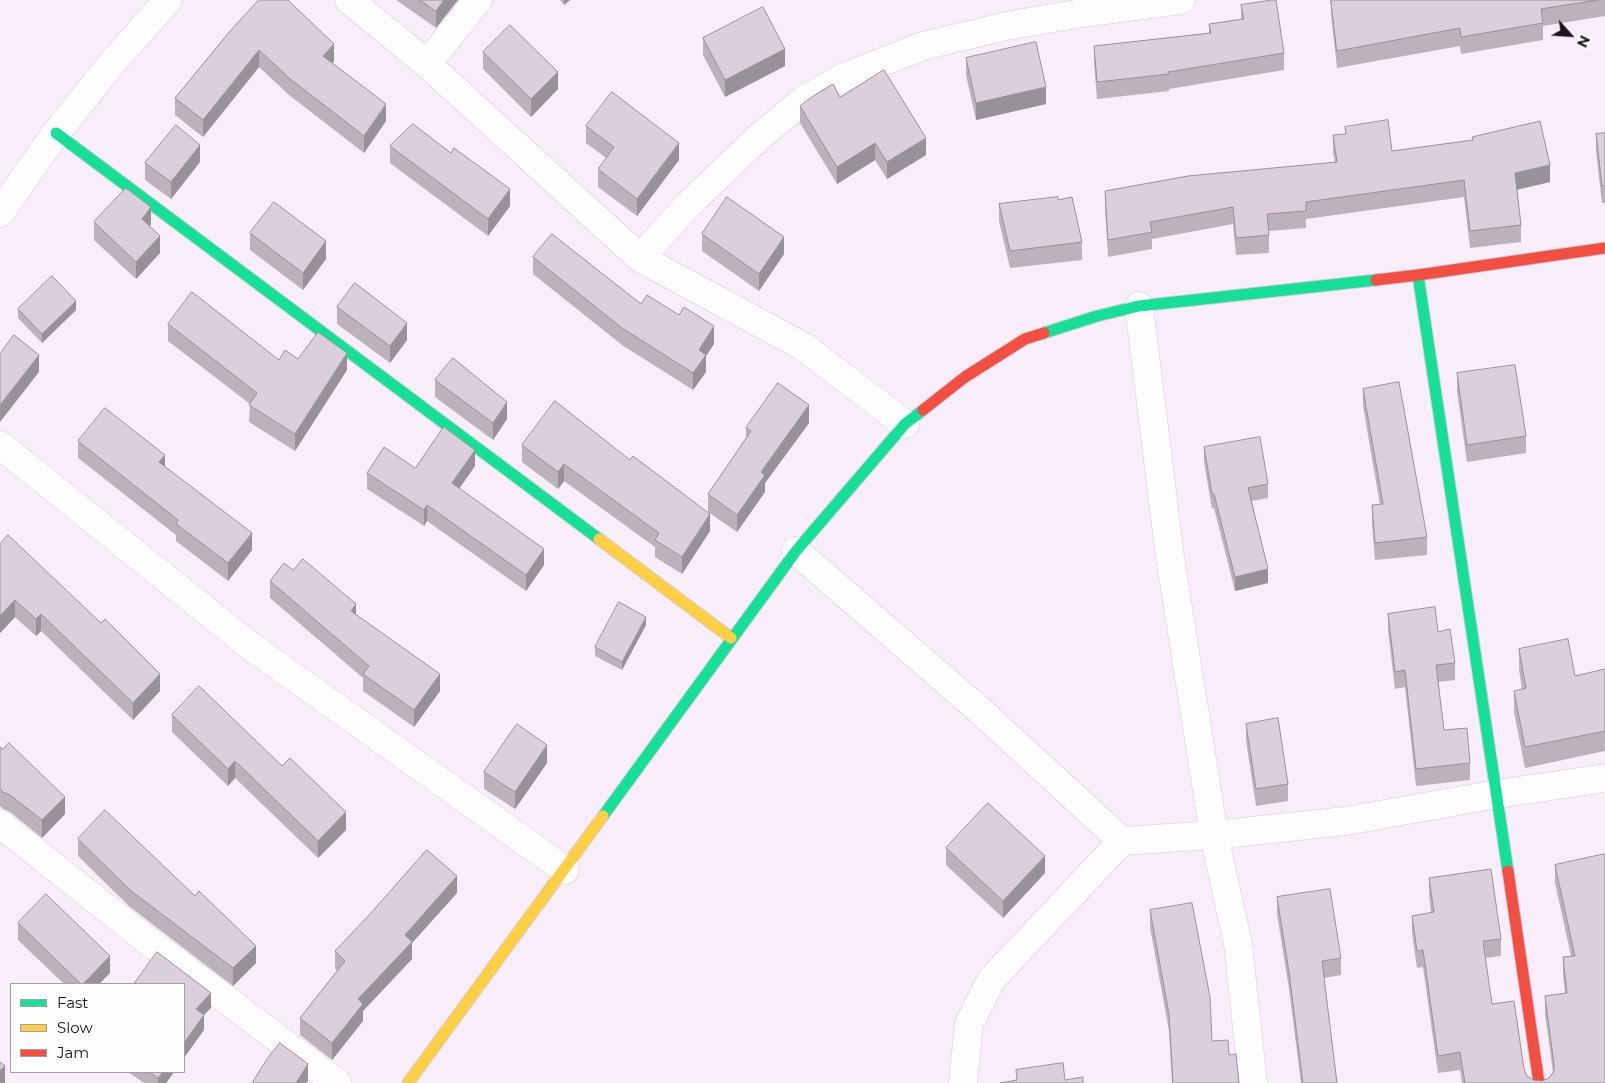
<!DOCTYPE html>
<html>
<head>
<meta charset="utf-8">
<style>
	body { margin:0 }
	#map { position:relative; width:1605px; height:1083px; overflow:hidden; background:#f8eef9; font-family:Montserrat,sans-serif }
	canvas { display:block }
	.legend { position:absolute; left:10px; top:983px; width:175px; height:90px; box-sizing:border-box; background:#fdfdfd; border:1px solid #a3a0a3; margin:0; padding:6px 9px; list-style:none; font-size:15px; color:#1c141d }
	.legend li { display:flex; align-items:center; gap:10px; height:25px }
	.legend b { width:25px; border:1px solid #a3a0a3 }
	.north { position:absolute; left:1545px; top:10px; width:50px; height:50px; -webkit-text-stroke:4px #fdfdfd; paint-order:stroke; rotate:116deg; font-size:14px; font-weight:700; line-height:20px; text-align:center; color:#1c141d }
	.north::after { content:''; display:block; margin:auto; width:18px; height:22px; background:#1c141d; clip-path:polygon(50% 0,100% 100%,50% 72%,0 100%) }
</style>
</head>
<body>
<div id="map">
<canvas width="1605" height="1083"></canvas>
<ul class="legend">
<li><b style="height:6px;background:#16e098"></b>Fast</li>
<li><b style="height:6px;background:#ffcf43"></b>Slow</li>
<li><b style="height:6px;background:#f24e42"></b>Jam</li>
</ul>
<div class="north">N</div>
</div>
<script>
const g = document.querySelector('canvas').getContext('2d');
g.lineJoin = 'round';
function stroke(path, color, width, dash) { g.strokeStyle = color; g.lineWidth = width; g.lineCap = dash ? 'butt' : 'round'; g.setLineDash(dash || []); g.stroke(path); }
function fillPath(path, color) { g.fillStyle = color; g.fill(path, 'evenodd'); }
const street = new Path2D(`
	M349,0L427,64L640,258L804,347L905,424
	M427,64L478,0
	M0,213L56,133L113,62L168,0
	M640,258L689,204L759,137L804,100L844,77L923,46L1006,26L1082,13L1181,0
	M1139,306L1170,557L1214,835L1238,944L1253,1083
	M0,445L249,645L565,870
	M796,551L976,707L1122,841
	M0,824L148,941L337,1083
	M963,1083L969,1024L991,980L1122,841L1214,835L1346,821L1497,794L1605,778`);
const fast = new Path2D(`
	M56,133L599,539
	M1418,275L1508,871
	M1044,333L1097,316L1139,306L1376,280
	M603,816L796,551L905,424L923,410`);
const slow = new Path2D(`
	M599,539L731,638
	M408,1083L603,816`);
const jam = new Path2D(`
	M1376,280L1418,275L1605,248
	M923,410L965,377L1025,339L1044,333
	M1508,871L1539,1083`);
const wall = new Path2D(`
	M396,0H458L436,28Z
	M560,0H570L564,5Z
	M1331,0H1605V16L1543,26V40L1461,54L1460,46L1337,68L1331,14Z
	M1241,5L1284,53V70L1169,89V91L1097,99L1094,63V46L1209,33V24L1241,19Z
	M231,30L334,61L332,63L386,121L364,153L289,95L259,67L203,137L175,115V98Z
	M703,38L785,66L725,97L703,55Z
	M483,52L558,89L531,117L483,69Z
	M966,58L1046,104L976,120L966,75Z
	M840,97L926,155L887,179L875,160L837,184L800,123V106Z
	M586,126L679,160L637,216L598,187V169L606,158L586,143Z
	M1345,127L1392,151L1472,140V137L1550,182L1517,190L1521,225V242L1470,248L1464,197L1306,219V228L1269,231V253L1236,255L1233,224L1152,239V249L1108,257L1105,208V191L1335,163L1333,152V135L1345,134Z
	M1605,133V203H1602L1596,151V134Z
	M390,146L510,206L488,236L390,163Z
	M200,162L171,199L145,180V163Z
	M1058,200L1082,242V260L1010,268L999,221V204Z
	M94,222L151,224L150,226L160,253L136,279L94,240Z
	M250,233L326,259L303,290L250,250Z
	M702,234L784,254L759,291L702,251Z
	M533,257L641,304L679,315L714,344L706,356V372L693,390L622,345L533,274Z
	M337,307L407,340L390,363L337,324Z
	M18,309L76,310L42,343L18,318Z
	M168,324L279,360L298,359L347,370L295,451L249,422L250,404L168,341Z
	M1457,373L1526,436V453L1467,462L1457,391Z
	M435,380L507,419L493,440L435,397Z
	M1363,389L1427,537V555L1375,560L1372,523V505H1380L1363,406Z
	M809,423L765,483V492L737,532L708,512V494L746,438V428Z
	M78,441L165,466L252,550L228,581L176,541V535L78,458Z
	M522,445L710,531L682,574L655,557V547L564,481L558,489L522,462Z
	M1204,447L1268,484V498L1252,501L1268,583L1235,591L1214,508L1212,509L1204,462Z
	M475,466L459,488L544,565L526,591L427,521L424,526L367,489V473L415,468Z
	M0,544L160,691L133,720L41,631L36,636L15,617L0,633Z
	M270,581L356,614L440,691L414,727L363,691V678L270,598Z
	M1388,614L1438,632L1455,663V680L1438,682L1444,730L1470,763V780L1416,786L1405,687L1395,689L1388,631Z
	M646,625L622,670L595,656V647Z
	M1519,649L1575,676L1605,669V751L1525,768L1514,712V691L1522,689L1519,669Z
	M172,715L346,830L318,858L235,778L228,786L172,732Z
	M1246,724L1288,784V801L1256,806L1246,741Z
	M0,747L65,814L42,838L10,812L3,809L0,806Z
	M547,763L515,809L484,789V772Z
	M78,839L256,963L233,986L130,907L78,856Z
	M946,848L1045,873L1003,918L946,865Z
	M1555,865L1605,1083H1462L1460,1070L1438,1073L1423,967L1417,968L1412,933V916L1431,913L1429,895V878L1501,939V956L1485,958L1492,1004L1527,1076L1533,1080L1542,1081L1549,1078L1553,1072L1545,1014V996L1565,994L1563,974V957L1571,956L1555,883Z
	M457,893L412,943V959L363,1011V1021L332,1060L300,1035V1018L337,971L335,968V951Z
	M1277,897L1341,958V975L1324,978L1337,1083H1301L1289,989L1277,914Z
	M1150,910L1212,1041L1229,1055L1239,1083H1172L1169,1031L1150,927Z
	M18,923L110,973L99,984H64L18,940Z
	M128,1072H174L166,1083H144Z`);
const shadedWall = new Path2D(`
	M444,0H458L436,28V11Z
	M564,0H570L564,5Z
	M334,44V61L323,73V56Z
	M785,49V66L725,97V80Z
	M259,50V67L203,137V120Z
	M558,72V89L531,117V99Z
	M1046,87V104L976,120V103Z
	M386,104V121L364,153V136Z
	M926,138V155L887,179V162Z
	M679,143V160L637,216V199Z
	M875,143V160L837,184V167Z
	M200,145V162L171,199V182Z
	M1550,165V182L1515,190V173Z
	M510,189V206L488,236V219Z
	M151,207V224L142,236V219Z
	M160,236V253L136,279V262Z
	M784,237V254L759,291V274Z
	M326,241V259L303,290V273Z
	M76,301V310L42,343V334Z
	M407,323V340L390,363V346Z
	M714,326V344L706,356V372L693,390V373L699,350Z
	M347,353V370L295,451V434Z
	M39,355V372L0,422V405Z
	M507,402V419L493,440V423Z
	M809,405V423L765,483V492L737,532V515L761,472Z
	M475,450V466L452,499V483Z
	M165,455V472L159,462Z
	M564,464V481L558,489V472Z
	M427,505V521L424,526V510Z
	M710,514V531L682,574V557Z
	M252,533V550L228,581V563Z
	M544,549V565L526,591V575Z
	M1268,569V583L1235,591V577Z
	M15,600V617L0,633V616Z
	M356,604V621L351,611Z
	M41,614V631L36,636V619Z
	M646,617V625L622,670V662Z
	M160,674V691L133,720V703Z
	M440,674V691L414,727V710Z
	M547,745V763L515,809V792Z
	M235,761V778L228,786V769Z
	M65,797V814L42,838V820Z
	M346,812V830L318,858V841Z
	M1045,856V873L1003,918V901Z
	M457,876V893L412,943V959L363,1011V1021L332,1060V1043L358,999L405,935Z
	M256,946V963L233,986V968Z
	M110,956V973L99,984H83Z
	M211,993V1008L204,1015V1030L184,1058V1043L196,1009Z
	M308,1064V1081L306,1083H296Z
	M5,1066V1083H0V1071Z
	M163,1072H174L166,1083H158V1078Z`);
const building = new Path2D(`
	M259,0H288L334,44L323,56L386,104L364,136L289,78L259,50L203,120L175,98L231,30Z
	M420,0H444L436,11Z
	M1272,0H1276L1284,53L1168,72L1169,74L1097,82L1094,46L1211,33L1209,24L1244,19L1241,5Z
	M1331,0H1598L1541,9L1543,23L1461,37L1460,28L1337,51Z
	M763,7L785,49L725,80L703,38Z
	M510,25L558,72L531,99L483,52Z
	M1036,42L1046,87L976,103L966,58Z
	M884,70L926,138L887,162L875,143L837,167L800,106L813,96L833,84L840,97Z
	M612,92L679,143L637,199L598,169L614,147L586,126Z
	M1388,120L1392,151L1473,140L1472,137L1540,121L1550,165L1515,173L1521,225L1470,231L1464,180L1306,202V211L1267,214L1269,235L1236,238L1233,207L1150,222L1152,232L1108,240L1105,191L1188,176L1337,162L1333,135L1346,134L1345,127Z
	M413,124L451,153L454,148L510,189L488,219L390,146Z
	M176,125L200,145L171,182L145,163Z
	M1605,133V186H1602L1596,134Z
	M126,188L151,207L142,219L160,236L136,262L94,222Z
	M727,197L784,237L759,274L702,234Z
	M1058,197V200L1072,197L1082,242L1010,251L999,204Z
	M274,202L326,241L303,273L250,233Z
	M552,234L641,304L647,295L679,315L684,307L714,326L699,350L706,355L693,373L622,328L533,257Z
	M52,276L76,301L42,334L18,309Z
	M355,283L407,323L390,346L337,307Z
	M192,292L279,360L285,350L298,359L318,332L347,353L295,434L249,405L257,393L168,324Z
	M14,335L39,355L0,405V354Z
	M453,358L507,402L493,423L435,380Z
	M1515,365L1526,436L1467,445L1457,373Z
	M1399,382L1427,537L1375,543L1372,505L1383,504L1363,389Z
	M778,383L809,405L761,472L765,475L737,515L708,494L751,431L746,428Z
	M555,401L630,460L633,456L710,514L682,557L655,540L659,533L564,464L558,472L522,445Z
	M105,408L165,455L159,462L252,533L228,563L176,524L178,520L78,441Z
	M444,427L475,450L452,483L544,549L526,575L427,505L424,510L367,473L384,447L415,468Z
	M1260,437L1268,484L1248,488L1268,569L1235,577L1214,494H1212L1204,447Z
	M8,535L101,623L105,619L160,674L133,703L41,614L36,619L15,600L0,616V544Z
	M303,559L356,604L351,611L440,674L414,710L363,674L369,666L270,581L284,563L293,570Z
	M619,602L646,617L622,662L595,647Z
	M1435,607L1438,632L1450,629L1455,663L1436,665L1444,730L1467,728L1470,763L1416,769L1405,670L1395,672L1388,614Z
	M1568,639L1575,676L1605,669V731L1525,747L1514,691L1526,688L1519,649Z
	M199,686L282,766L290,758L346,812L318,841L235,761L228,769L172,715Z
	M1278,718L1288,784L1256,789L1246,724Z
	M517,724L547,745L515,792L484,772Z
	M9,743L65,797L42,820L10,795L3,792L0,789V747L3,749Z
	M988,803L1045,856L1003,901L946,848Z
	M105,810L195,896L199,891L256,946L233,968L130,890L78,839Z
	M427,850L457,876L405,935L412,942L358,999L363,1004L332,1043L300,1018L345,961L335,951L370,914Z
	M1605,854V1083H1465L1460,1052L1438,1056L1423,950L1417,951L1412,916L1434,912L1429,878L1491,869L1501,939L1483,941L1492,1004L1514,1001L1524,1069L1527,1076L1533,1080L1542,1081L1549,1078L1554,1071V1064L1545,996L1567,993L1563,957L1575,956L1555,865Z
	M1330,889L1341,958L1322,961L1337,1083H1303L1289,972L1277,897Z
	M46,894L110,956L83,984H81L18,923Z
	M1192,903L1210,997L1212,1041L1228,1040L1229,1055L1236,1054L1239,1083H1173L1169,1014L1150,910Z
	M157,952L211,993L196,1009L204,1015L184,1043V984H134Z
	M280,1043L308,1064L296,1083H252L267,1059Z
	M0,1062L5,1066L0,1071Z
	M1063,1063L1065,1080L1083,1077V1083H1000L1017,1080L1016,1070Z
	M150,1072H163L158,1078Z`);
stroke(street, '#d5cbd6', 29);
stroke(fast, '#d5cbd6', 13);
stroke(slow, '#d5cbd6', 13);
stroke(jam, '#d5cbd6', 13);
stroke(street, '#fefcfe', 28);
stroke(fast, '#16e098', 11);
stroke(slow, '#ffcf43', 11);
stroke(jam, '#f24e42', 11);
fillPath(wall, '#bbb2bc');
fillPath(shadedWall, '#999199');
fillPath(building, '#dacfdb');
stroke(building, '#999199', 1);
</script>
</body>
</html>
